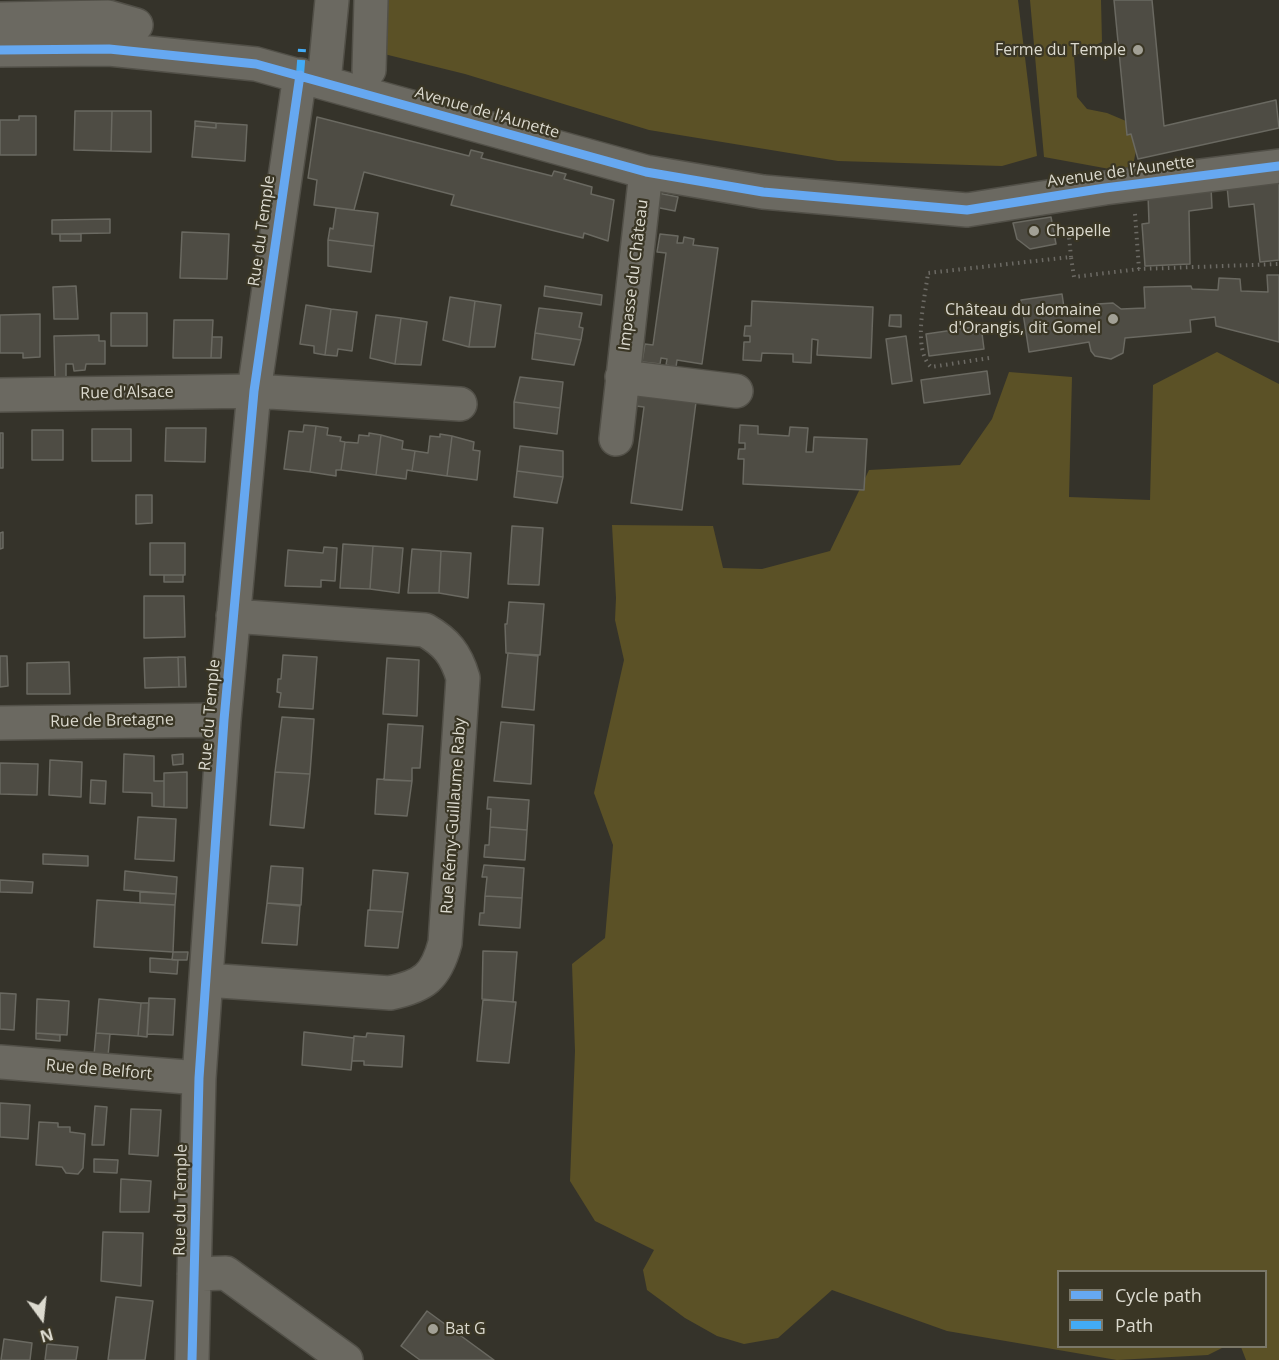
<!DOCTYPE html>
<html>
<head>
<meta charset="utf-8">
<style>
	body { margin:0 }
	#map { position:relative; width:1279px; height:1360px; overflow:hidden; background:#35332a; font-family:"Open Sans",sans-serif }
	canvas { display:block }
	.legend { position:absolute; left:1057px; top:1270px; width:210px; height:78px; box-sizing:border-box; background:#3a3625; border:2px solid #7b7869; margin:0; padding:8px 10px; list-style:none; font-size:18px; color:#dcdacf }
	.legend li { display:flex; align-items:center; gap:12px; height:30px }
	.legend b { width:30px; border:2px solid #7b7869 }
	.north { position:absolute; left:12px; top:1288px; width:60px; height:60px; -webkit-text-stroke:4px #3a3625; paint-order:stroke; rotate:165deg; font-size:16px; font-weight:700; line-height:24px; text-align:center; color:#dcdacf }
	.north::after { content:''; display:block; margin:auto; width:21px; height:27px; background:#dcdacf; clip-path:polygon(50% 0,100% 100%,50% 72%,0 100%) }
</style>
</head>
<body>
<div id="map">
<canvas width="1279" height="1360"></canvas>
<ul class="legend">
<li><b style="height:8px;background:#66a8f1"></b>Cycle path</li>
<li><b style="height:8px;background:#42abf6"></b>Path</li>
</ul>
<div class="north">N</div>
</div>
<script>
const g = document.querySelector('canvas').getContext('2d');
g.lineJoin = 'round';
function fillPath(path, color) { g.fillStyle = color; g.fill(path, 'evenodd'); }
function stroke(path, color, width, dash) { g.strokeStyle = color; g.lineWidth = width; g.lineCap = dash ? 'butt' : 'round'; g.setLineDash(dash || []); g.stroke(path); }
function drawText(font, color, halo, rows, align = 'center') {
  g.font = font + ' "Open Sans",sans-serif'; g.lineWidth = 4.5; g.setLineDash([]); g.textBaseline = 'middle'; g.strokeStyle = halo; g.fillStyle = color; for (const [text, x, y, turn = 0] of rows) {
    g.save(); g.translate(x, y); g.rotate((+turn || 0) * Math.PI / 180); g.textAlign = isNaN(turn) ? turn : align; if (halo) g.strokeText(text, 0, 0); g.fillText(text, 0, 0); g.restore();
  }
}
const green = new Path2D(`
	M375,0H1018L1037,156L1002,166L838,161L649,130L465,74L376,52Z
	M1030,0H1101L1102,42L1074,56L1077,97L1087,109L1107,113L1126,121L1137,145L1133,166L1115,170L1044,157Z
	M1217,352L1279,384V1360H1246L1241,1347L1266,1346V1272H1058V1346L1224,1347L1208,1355L1117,1360L947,1331L832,1290L778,1338L744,1344L717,1336L685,1318L647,1290L643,1270L654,1250L595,1221L570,1181L575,1051L572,964L605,938L613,845L594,793L624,660L615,620L616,598L612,525L713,526L723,568L762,569L830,551L869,470L960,465L992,419L1009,372L1072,377L1069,497L1150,500L1153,385Z`);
const building = new Path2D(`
	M1114,0H1152L1164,126L1276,100L1279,128L1138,159L1131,134L1127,135Z
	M75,111H112L111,151L74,150Z
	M112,111H151V152L111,151Z
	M19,116H36V155H0V120H19Z
	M317,117L469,156L471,150L483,153L481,158L552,176L554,171L566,174L564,179L592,187L591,194L614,200L608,241L584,233L583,238L451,205L454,195L364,172L354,210L314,205L317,180L308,178Z
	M195,121L216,123V128L195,126Z
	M216,123L247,125L245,161L192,157L195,126L216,128Z
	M1279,181V260L1260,262L1254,204L1229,207L1227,186Z
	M1211,187L1212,208L1189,211L1190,264L1145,266L1142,224L1149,223L1148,195Z
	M658,193L678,197L675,211L655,207Z
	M336,208L378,213L374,246L328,240L330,228L333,229Z
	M1051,217L1056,244L1030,249L1017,239L1013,223Z
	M110,219V233L52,234V220Z
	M182,232L229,234L227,279L180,278Z
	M60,234H81V241H60Z
	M660,234L678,236L677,243H683L684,237L694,239L693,245L718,248L702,364L677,360L676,367L666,365L667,359L661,358L660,364L642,362L645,344L653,345L659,302L666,253L657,252Z
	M328,240L374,246L371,272L328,266Z
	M1267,275H1279V342L1216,326L1215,317L1190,320L1191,332L1125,338L1123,353L1111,359L1095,356L1091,351L1089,342L1029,352L1021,300L1062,294L1065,314L1092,312L1097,304L1113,303L1121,309L1145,308L1144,287L1191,286L1192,289L1218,290L1219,278L1240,279L1241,291L1268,292Z
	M76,286L78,319H54L53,287Z
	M545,286L602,295L601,305L544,296Z
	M450,297L475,301L469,347L443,340Z
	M475,301L501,305L495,347H469Z
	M752,301L873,307L871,358L817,355L818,340L812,339L811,363L793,362V354L762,353L761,361L743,360L744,342H750V336H744L745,326H751Z
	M306,305L331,309L325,355L314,353V346L300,344Z
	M539,308L582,313L579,327L583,328L581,340L535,333Z
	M331,309L357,312L352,351L338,349L337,356L325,355Z
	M111,313H147V346H111Z
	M40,314V357L23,358V353H0V315Z
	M376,315L401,318L395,364L370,358Z
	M890,315H901V327L889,326Z
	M401,318L427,322L421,365L395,364Z
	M174,320H213L211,358H173Z
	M981,326L984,349L929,356L926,334Z
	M535,333L581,340L574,365L532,359Z
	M99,335V341H105V364H86L85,370L74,371L73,364H66V380H55L54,336Z
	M906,336L912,381L892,384L886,339Z
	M212,337H222L221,358H211Z
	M987,371L990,394L924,403L921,380Z
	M520,377L563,382L560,408L514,402Z
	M639,389L696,402L682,510L631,503L644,407L636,406Z
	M514,402L560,408L557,434L514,428Z
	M304,425L316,426L310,472L284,469L289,431L303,432Z
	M740,425L758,426V434L789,436L790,427L808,428L806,452H813L814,437L867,439L864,490L743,484L744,459H738L739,449H745V443H739Z
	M316,426L328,428L327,435L341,437L340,441L345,442L341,470H336V476L310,472Z
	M166,428H206L205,462L165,461Z
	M92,429H131V461H92Z
	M32,430H63V460H32Z
	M0,433H3V468H0Z
	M369,433L381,435L376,475L341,470L345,442L358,443L359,435L369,436Z
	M440,434L452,436L447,476L412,471L415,451L428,453L430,436L440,437Z
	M381,435L403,441L402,449L415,451L412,471L407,470L406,479L376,475Z
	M452,436L474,442L473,450L480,451L477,480L447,476Z
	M520,446L563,451V477L517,471Z
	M517,471L563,477L557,503L514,497Z
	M136,495H152V523L136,524Z
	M512,526L543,528L539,585L508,584Z
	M3,532V548L0,549V533Z
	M150,543H185V575H150Z
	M343,544L373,546L370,589L340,588Z
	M373,546L403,548L399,593L370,589Z
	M324,547L337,548L335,581L321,580V587L285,586L288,550L323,553Z
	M412,549L441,551L439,593H408Z
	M441,551L471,553L468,598L439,593Z
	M164,575H183V582H164Z
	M144,596H184L185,637L144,638Z
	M509,602L544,604L540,655L506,653L505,624H507Z
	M508,653L538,656L534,710L502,707Z
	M283,655L317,657L313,709L279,707L281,693L277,692L278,679H281Z
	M0,656H7L8,686L0,687Z
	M178,657L179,687L145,688L144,658Z
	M178,657H185L186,687H179Z
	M387,658L419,660L417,716L383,714Z
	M69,662L70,694H27V663Z
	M282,717L314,719L310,774L275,772Z
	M501,722L534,725L531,784L494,781Z
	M388,724L423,726L420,768H412V781L384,780Z
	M124,754L154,756V781H164V807L152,806V793L123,792Z
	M183,754V764L173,765L172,755Z
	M50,760L82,762L81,797L49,795Z
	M0,763L38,764L37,795L0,794Z
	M187,772V808L164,807V773Z
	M275,772L310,774L304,828L270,825Z
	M377,779L412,781L407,816L375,814Z
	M91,780L106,781L105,804L90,803Z
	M488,797L529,800L527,830L490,827L491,809H487Z
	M138,817L176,819L174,861L135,859Z
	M490,827L527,830L525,860L484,857L485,845H489Z
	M43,854L88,856V866L43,864Z
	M484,865L524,868L522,898L485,896L487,877H482Z
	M271,866L303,868L301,905L267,903Z
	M373,870L408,873L403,912L370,910Z
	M125,871L177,877L176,894L124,890Z
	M0,880L33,882L32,893L0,892Z
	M140,892L176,894L175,905L140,903Z
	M485,896L522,898L520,928L479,925L480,913H484Z
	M97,900L175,905L173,952L94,947Z
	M267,903L300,906L297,945L262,943Z
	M368,910L403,912L398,948L365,946Z
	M483,951L517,952L513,1002L482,999Z
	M173,952H188L187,960H172Z
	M150,958L178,960L177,974L150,972Z
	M0,993L16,994L14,1030L0,1029Z
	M149,998L175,999L173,1035L147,1034Z
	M37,999L69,1001L67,1035L36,1033Z
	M99,999L141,1003L138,1036L96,1033Z
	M483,1000L516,1002L509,1063L477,1061Z
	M141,1003H149L147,1037L138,1036Z
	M304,1032L354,1038L351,1070L302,1065Z
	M36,1033L60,1035V1041L36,1039Z
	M96,1033L110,1034L108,1056L94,1055Z
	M367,1033L404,1036L402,1067L364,1065V1061H352L354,1036L366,1037Z
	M0,1103L30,1105L28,1139L0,1137Z
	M95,1106L107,1107L104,1145H92Z
	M131,1109L161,1110L158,1156L129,1154Z
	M39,1122L58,1123V1127H70V1132L85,1134L83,1168L78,1174L66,1173L62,1167L36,1165Z
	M94,1159L118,1160L117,1173L94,1172Z
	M121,1179L151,1181L149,1212H120Z
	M103,1232L143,1233L141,1286L101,1281Z
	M116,1297L153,1301L145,1360H108Z
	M427,1311L494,1360H420L401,1346Z
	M4,1339L32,1343L30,1360H1Z
	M47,1344L78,1347L76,1360H45Z`);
const path = new Path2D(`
	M1135,214L1139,269
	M1068,226L1071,257
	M989,358L931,367C912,349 925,298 928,273L1071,257L1074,277L1139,269L1279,264`);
const minor = new Path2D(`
	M0,19L108,17L136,25
	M0,50L109,49L256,64L646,172L763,192L967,210L1105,188L1279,166
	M369,70L371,0
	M324,82L332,0
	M622,377L736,391
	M0,395L254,391L460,404
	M616,439L646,172
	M0,723L224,720
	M206,980L390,993C424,986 436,977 445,943L463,678C456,654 446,642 425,630L233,616
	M0,1062L199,1078
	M194,1274L226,1273L346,1360
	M192,1360L199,1078L224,720L254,391L300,75`);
const quiet = new Path2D(`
	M300,75L302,49`);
const cycleway = new Path2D(`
	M0,50L109,49L256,64L646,172L763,192L967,210L1105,188L1279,166
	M192,1360L199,1078L224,720L254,391L300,75`);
const markers = [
	[1138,50,6,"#a2a095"],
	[1034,231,6,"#a2a095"],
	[1113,319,6,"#a2a095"],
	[433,1329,6,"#a2a095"]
];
const poiNames = [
	["Ferme du Temple",1126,50],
	["Chapelle",1046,231,"left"],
	["Château du domaine",1101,310],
	["d'Orangis, dit Gomel",1101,328],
	["Bat G",445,1329,"left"]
];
const streetNames = [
	["Avenue de l'Aunette",487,113,16],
	["Avenue de l’Aunette",1121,172,-8],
	["Rue du Temple",262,231,-82],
	["Impasse du Château",634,275,-83],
	["Rue d'Alsace",127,393,-1],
	["Rue du Temple",210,715,-85],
	["Rue de Bretagne",112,721,-1],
	["Rue Rémy-Guillaume Raby",454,816,-86],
	["Rue de Belfort",99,1070,5],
	["Rue du Temple",181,1200,-89]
];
fillPath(green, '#5b5126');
fillPath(building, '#4e4c44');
stroke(building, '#6a6961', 1.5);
stroke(minor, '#525048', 36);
stroke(path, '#6c6a64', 4, [1.5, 4.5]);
stroke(minor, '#6b6961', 33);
stroke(quiet, '#42abf6', 8, [15, 8]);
stroke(cycleway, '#66a8f1', 9);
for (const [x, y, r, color] of markers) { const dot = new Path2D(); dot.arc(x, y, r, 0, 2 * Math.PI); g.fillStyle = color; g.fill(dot); stroke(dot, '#3a3625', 2); }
drawText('16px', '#dcdacf', '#3a3625', poiNames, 'right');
drawText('16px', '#dcdacf', '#3a3625', streetNames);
</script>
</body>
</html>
